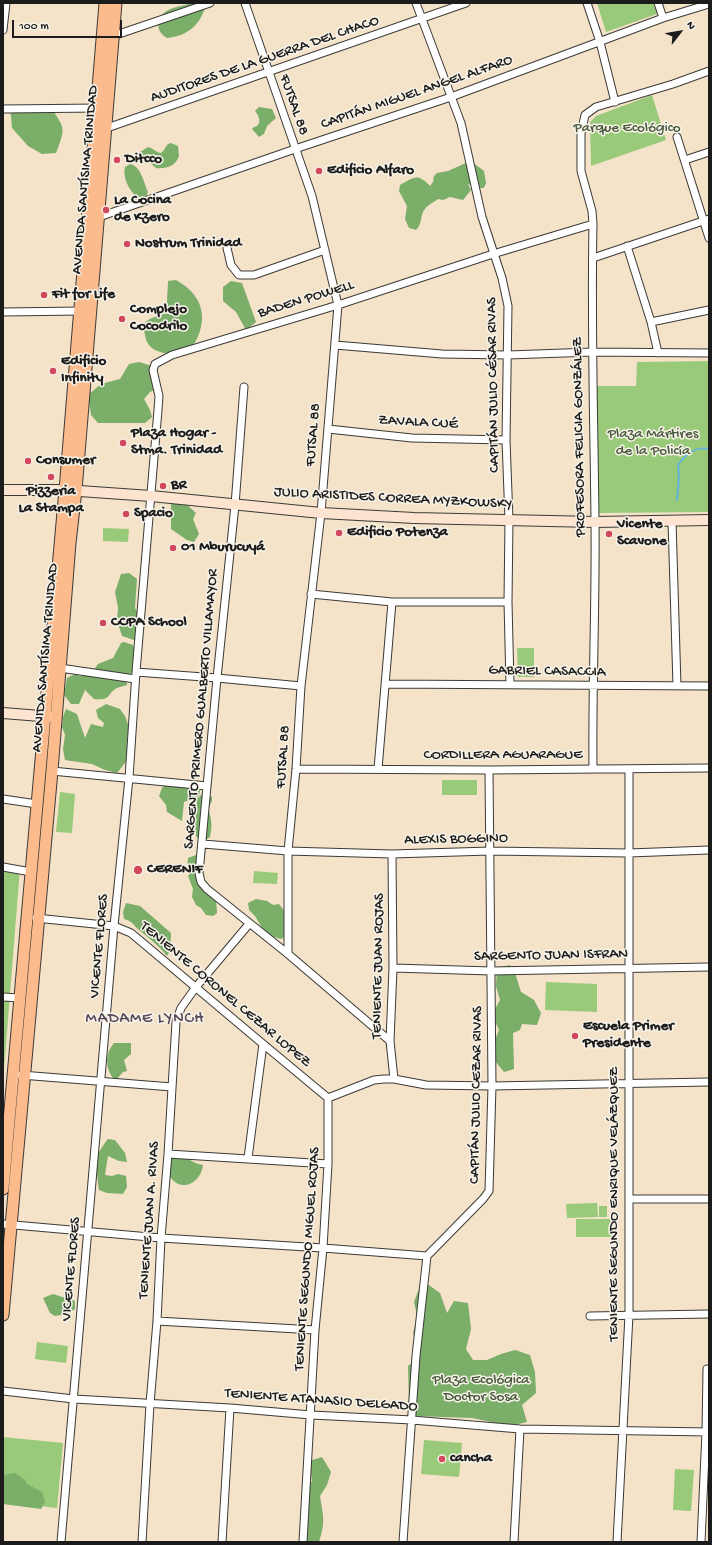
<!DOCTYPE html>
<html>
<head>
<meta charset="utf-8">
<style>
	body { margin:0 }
	#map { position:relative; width:712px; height:1545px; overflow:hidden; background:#f4e2c9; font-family:"Gochi Hand",sans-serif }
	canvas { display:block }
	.frame { position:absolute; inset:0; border:4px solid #1c1c1c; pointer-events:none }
	.north { position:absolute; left:660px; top:12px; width:40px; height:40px; -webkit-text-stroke:3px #f7f3e8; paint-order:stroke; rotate:59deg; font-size:11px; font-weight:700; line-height:16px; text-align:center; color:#1c1c1c }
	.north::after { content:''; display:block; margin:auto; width:14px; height:18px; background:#1c1c1c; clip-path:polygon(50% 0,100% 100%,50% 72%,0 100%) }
	.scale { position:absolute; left:12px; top:20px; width:110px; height:18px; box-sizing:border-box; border:2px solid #1c1c1c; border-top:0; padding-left:5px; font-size:12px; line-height:14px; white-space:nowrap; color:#1c1c1c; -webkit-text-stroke:3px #f7f3e8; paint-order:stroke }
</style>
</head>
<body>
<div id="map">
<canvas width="712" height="1545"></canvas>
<div class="frame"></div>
<div class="north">N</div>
<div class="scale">100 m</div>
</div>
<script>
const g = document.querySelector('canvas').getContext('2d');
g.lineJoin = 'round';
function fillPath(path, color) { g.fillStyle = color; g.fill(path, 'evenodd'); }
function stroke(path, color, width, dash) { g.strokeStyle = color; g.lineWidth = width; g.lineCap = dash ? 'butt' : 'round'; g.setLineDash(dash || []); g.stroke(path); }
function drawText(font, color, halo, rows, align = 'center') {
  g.font = font + ' "Gochi Hand",sans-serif'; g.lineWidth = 3; g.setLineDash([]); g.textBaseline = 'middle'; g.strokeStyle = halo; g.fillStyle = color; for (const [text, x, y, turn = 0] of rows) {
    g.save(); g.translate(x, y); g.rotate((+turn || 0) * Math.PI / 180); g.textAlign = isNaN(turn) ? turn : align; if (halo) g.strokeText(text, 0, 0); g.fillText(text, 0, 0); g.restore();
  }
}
const green = new Path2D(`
	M597,3H653L657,14L606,32Z
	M652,95L666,140L591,166L590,122L596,116Z
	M709,361V512L599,513L597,386H636L637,362Z
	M103,528L129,529L128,542L103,541Z
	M517,648H534V677H518Z
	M49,722H51L35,904L34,903Z
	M442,780H477V795H442Z
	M60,792L75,794L72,833L56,832Z
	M3,866L20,868L3,1082Z
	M254,871L278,873L277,884L253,883Z
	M546,982L597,984V1012L545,1010Z
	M597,1203L598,1217L567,1218L566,1204Z
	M599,1206H607V1217H599Z
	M576,1219H613V1237H576Z
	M37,1342L68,1346L66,1363L35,1359Z
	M3,1437L63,1443L57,1508L3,1502Z
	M424,1440L462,1443L459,1477L421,1474Z
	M675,1469L694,1470L691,1511L673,1510Z`);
const forest = new Path2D(`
	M194,3H206C202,24 188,36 167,38C161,34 157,30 159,22C161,7 183,6 194,3Z
	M10,106H50C65,129 66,127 56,153L42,154L28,146L12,128Z
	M259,107L272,109L276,118L267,126L264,134L259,137L252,129C253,127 255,127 257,126C262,121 258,115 255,111Z
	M171,143L178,146L179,156C176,166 166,169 156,168L148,161L138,160L137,154L148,147L151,148C164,156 160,154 168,144Z
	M468,162H472L484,171L486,183L484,188H479L468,184L471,190L463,200L450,197L443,200L438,199C432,203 426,206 423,212C420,219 422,224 416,230L409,228L405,219L407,206L399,191L400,185C415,177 417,173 430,186L433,182L434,176L437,173L448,171Z
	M130,164C141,166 144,183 148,192L145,199L142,201C132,195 122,180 125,167Z
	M176,280C196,291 207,308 200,331C198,336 196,343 191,347C181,357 154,356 147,342C145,337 144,330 143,324C151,316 159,317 169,311L167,302L168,281Z
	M231,281L242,283L256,322L246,330L236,312L223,301V287Z
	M139,362L152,366L158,388L150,392L144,399L150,410L152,417L145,423H98L91,415L88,395L101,384L120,379L129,364Z
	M175,500L183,501L196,513L193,519L199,534L194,542L187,540L171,529V505Z
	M129,573L137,579L135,608L145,626L142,635L137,641L122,636L117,620L118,608L115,592L121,574Z
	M124,642L133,645L136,653V669L126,677L127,685C124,686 120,687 117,688C106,694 112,701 94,699L85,690L79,704H71L64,695L67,678L75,674L80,676L90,675L98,664L113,658L121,643Z
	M106,704L120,709L125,716L130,729L127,739L128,757L125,763L117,773L105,770L92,764L65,760L63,749L65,735L62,727L63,717L66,709L77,714L85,738L91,724L103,727L104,723L98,718L96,710Z
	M168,781L195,785L200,791L199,796L184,802L182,821L167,812L166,805L159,796L162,788Z
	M203,793L212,797V801C206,811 210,810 211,820C212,825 211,831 210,837L204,841L199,839L196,836L195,823L197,799Z
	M196,855L203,869L205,888L216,900L217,913L213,916L206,915L201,908L196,905L192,897L193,889L188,876L191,872L187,868L188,858Z
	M256,899L267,901L273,905L279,904L285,912L286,936L281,939L270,936L262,928L255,916L249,910L248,903Z
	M126,903L140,906L171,933L170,951L167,956C159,946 149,938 139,930C132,924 134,922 124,919L123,912Z
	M510,965L516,976L521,992L534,1000L541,1013L537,1025L522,1024L520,1030L513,1033L514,1069L504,1072L495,1061V1040L499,1030L492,1015L500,1000L496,986L497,968Z
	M114,1043H131V1054L124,1060L127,1071L123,1072L117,1079L113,1078C105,1068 105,1053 114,1043Z
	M108,1139L115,1140L125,1153L127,1162L119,1161L108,1156L105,1175L112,1176L118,1174L126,1176L127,1187L123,1194L107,1193L99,1190C98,1182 95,1162 98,1155C100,1149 104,1144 108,1139Z
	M169,1157C176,1157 185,1156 190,1160C195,1163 198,1164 203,1165C201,1182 183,1193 171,1178C168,1175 167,1170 165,1166Z
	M426,1283L440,1293L447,1313L454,1301L468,1303L471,1329L466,1349L473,1360H487L501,1354L515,1350L530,1355L535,1372L536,1393L522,1405L527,1422L510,1426L472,1418L414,1416L409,1402L408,1366L420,1356L413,1333L417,1316L414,1302L420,1286Z
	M53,1294L75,1301V1309L66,1314L55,1316L50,1313L43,1298Z
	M322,1457L331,1472L327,1485L320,1496C323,1516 326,1521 319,1542H304L303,1512L309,1501L304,1491L312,1481L309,1461Z
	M15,1473L25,1480L27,1484L42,1492L45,1502L41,1509L3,1504V1475Z`);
const stream = new Path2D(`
	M677,500C678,488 680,476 678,465C685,455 696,446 709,449`);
const street = new Path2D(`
	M245,3L312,196L338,305L321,513L301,686L296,769L288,851V954
	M416,3L461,123L482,217L502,278L508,306L506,440L509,520L508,602L510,685
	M587,3L600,42L615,102
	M658,3L663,18
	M3,30L6,3
	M113,36L210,3
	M3,109L99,108
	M104,129L466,3
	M677,137L709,238
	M685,160L709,152
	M96,218L295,149L451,97L663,18L709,4
	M627,246L651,322L658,353
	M227,248L231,265L239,275H254L325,250
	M593,258L709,219
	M3,312L82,311
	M651,322L709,310
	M335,345L442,354L508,355L592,352L709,353
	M244,387L235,505L217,678L199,873L201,882L207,889L288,954L390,1041
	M328,429L412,438L506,440
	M672,521L677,686
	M311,594L392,602H508
	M60,668L135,679
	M136,672L217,678L301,686
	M385,684L709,686
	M296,769L489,770L709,768
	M378,769L392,602
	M593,769C592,686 596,603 595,521C594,422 591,323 593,224L592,211L581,171V133L585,115L596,107L673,84L709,71
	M52,771L207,786
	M3,799L37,804
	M203,844L288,851L392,854L490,851L629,853L709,850
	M392,854L393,968L390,1041L394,1079
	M3,867L31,872
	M36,918L114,926L131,933L263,1044L328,1098
	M393,968L491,971L709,967
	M3,997L20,998
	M21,1075L172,1087
	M328,1098L374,1080L384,1079H394L426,1085L492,1086L709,1082
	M168,1154L328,1164
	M248,1158L263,1044
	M629,1199H709
	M3,1224L161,1238L323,1248L427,1256
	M590,1316L709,1314
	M157,1321L315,1330
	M3,1391L74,1399L230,1408L311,1415L412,1420L520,1429L709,1432
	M61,1542L114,926L129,778L136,672L158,410L159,396L153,370L155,364L172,355L338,305L493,254L593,224
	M142,1542L150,1404L157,1321L161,1238L168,1154L176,1022L181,1008L196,987L249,924
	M222,1542L230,1408
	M303,1542L315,1330L323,1248L328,1164V1098
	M403,1542L416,1356L427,1256L483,1199L489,1191L492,1086L489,770
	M514,1542L520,1429
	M617,1542L629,1315V770
	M701,1542L706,1432L707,1369`);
const secondary = new Path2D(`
	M3,490H65L151,496L321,513L414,518L595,522L709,520
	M3,713L53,717`);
const primary = new Path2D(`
	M3,1189L66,478L105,3
	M3,1315L52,771L70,543L76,490L116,3`);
const markers = [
	[117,160,4,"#d1495b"],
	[319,171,4,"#d1495b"],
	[106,210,4,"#d1495b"],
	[127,244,4,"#d1495b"],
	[44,295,4,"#d1495b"],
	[122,319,4,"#d1495b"],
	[53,371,4,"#d1495b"],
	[123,443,4,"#d1495b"],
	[28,461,4,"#d1495b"],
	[51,477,4,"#d1495b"],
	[163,486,4,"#d1495b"],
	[126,514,4,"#d1495b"],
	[339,533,4,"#d1495b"],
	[609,534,4,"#d1495b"],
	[173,548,4,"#d1495b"],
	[103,623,4,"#d1495b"],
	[138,870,5,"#d1495b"],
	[575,1036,4,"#d1495b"],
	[442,1459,4,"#d1495b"]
];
const streetNames = [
	["AUDITORES DE LA GUERRA DEL CHACO",265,60,-19],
	["CAPITÁN MIGUEL ANGEL ALFARO",417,93,-19],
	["FUTSAL 88",293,105,71],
	["AVENIDA SANTÍSIMA TRINIDAD",86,180,-85],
	["BADEN POWELL",306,300,-17],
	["CAPITÁN JULIO CÉSAR RIVAS",494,385,-91],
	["ZAVALA CUÉ",418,423,3],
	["FUTSAL 88",314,435,-85],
	["PROFESORA FELICIA GONZÁLEZ",580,437,-91],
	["JULIO ARISTIDES CORREA MYZKOWSKY",393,499,3],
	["AVENIDA SANTÍSIMA TRINIDAD",46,658,-85],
	["GABRIEL CASACCIA",547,672,1],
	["SARGENTO PRIMERO GUALBERTO VILLAMAYOR",202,709,-85],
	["CORDILLERA AGUARAGUE",503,756],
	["FUTSAL 88",284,757,-86],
	["ALEXIS BOGGINO",456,840,-1],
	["VICENTE FLORES",100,946,-85],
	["SARGENTO JUAN ISFRAN",551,956,-1],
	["TENIENTE JUAN ROJAS",379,966,-89],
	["TENIENTE CORONEL CEZAR LOPEZ",225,995,40],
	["CAPITÁN JULIO CEZAR RIVAS",477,1095,-89],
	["TENIENTE SEGUNDO ENRIQUE VELÁZQUEZ",615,1204,-90],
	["TENIENTE JUAN A. RIVAS",150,1220,-86],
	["TENIENTE SEGUNDO MIGUEL ROJAS",308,1259,-86],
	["VICENTE FLORES",72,1269,-85],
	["TENIENTE ATANASIO DELGADO",321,1401,4]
];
const parkNames = [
	["Parque Ecológico",627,129],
	["Plaza Mártires",653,435],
	["de la Policía",653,452],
	["Plaza Ecológica",481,1381],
	["Doctor Sosa",481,1398]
];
const poiNames = [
	["Ditcco",125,160],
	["Edificio Alfaro",327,171],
	["La Cocina",114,201],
	["de Kzero",114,218],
	["Nostrum Trinidad",135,244],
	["Fit for Life",52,295],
	["Complejo",130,310],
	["Cocodrilo",130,327],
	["Edificio",61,362],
	["Infinity",61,379],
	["Plaza Hogar -",131,434],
	["Stma. Trinidad",131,451],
	["Consumer",36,461],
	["BR",171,486],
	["Pizzeria",51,492,"center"],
	["La Stampa",51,509,"center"],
	["Spacio",134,514],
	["Vicente",617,525],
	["Scavone",617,542],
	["Edificio Potenza",347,533],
	["01 Mburucuyá",181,548],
	["CCPA School",111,623],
	["CERENIF",147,870],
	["Escuela Primer",583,1027],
	["Presidente",583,1044],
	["cancha",450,1459]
];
const neighbourhoodNames = [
	["MADAME LYNCH",145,1020]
];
fillPath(green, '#99ca79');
fillPath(forest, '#7aae69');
stroke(stream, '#62b3dd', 2);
stroke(street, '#3c3a36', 9);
stroke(secondary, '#3c3a36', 12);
stroke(primary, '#3c3a36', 13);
stroke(street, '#fff', 7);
stroke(secondary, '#fde4d1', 10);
stroke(primary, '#fbbb8d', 11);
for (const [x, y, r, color] of markers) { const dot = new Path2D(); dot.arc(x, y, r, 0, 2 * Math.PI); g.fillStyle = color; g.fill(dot); stroke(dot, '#f7f3e8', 1.5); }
drawText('15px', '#1c1c1c', '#f7f3e8', streetNames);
drawText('15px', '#48593d', '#f7f3e8', parkNames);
drawText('bold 15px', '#1c1c1c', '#f7f3e8', poiNames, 'left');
g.letterSpacing = '1px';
drawText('16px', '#544859', '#f7f3e8', neighbourhoodNames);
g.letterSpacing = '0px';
</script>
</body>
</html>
